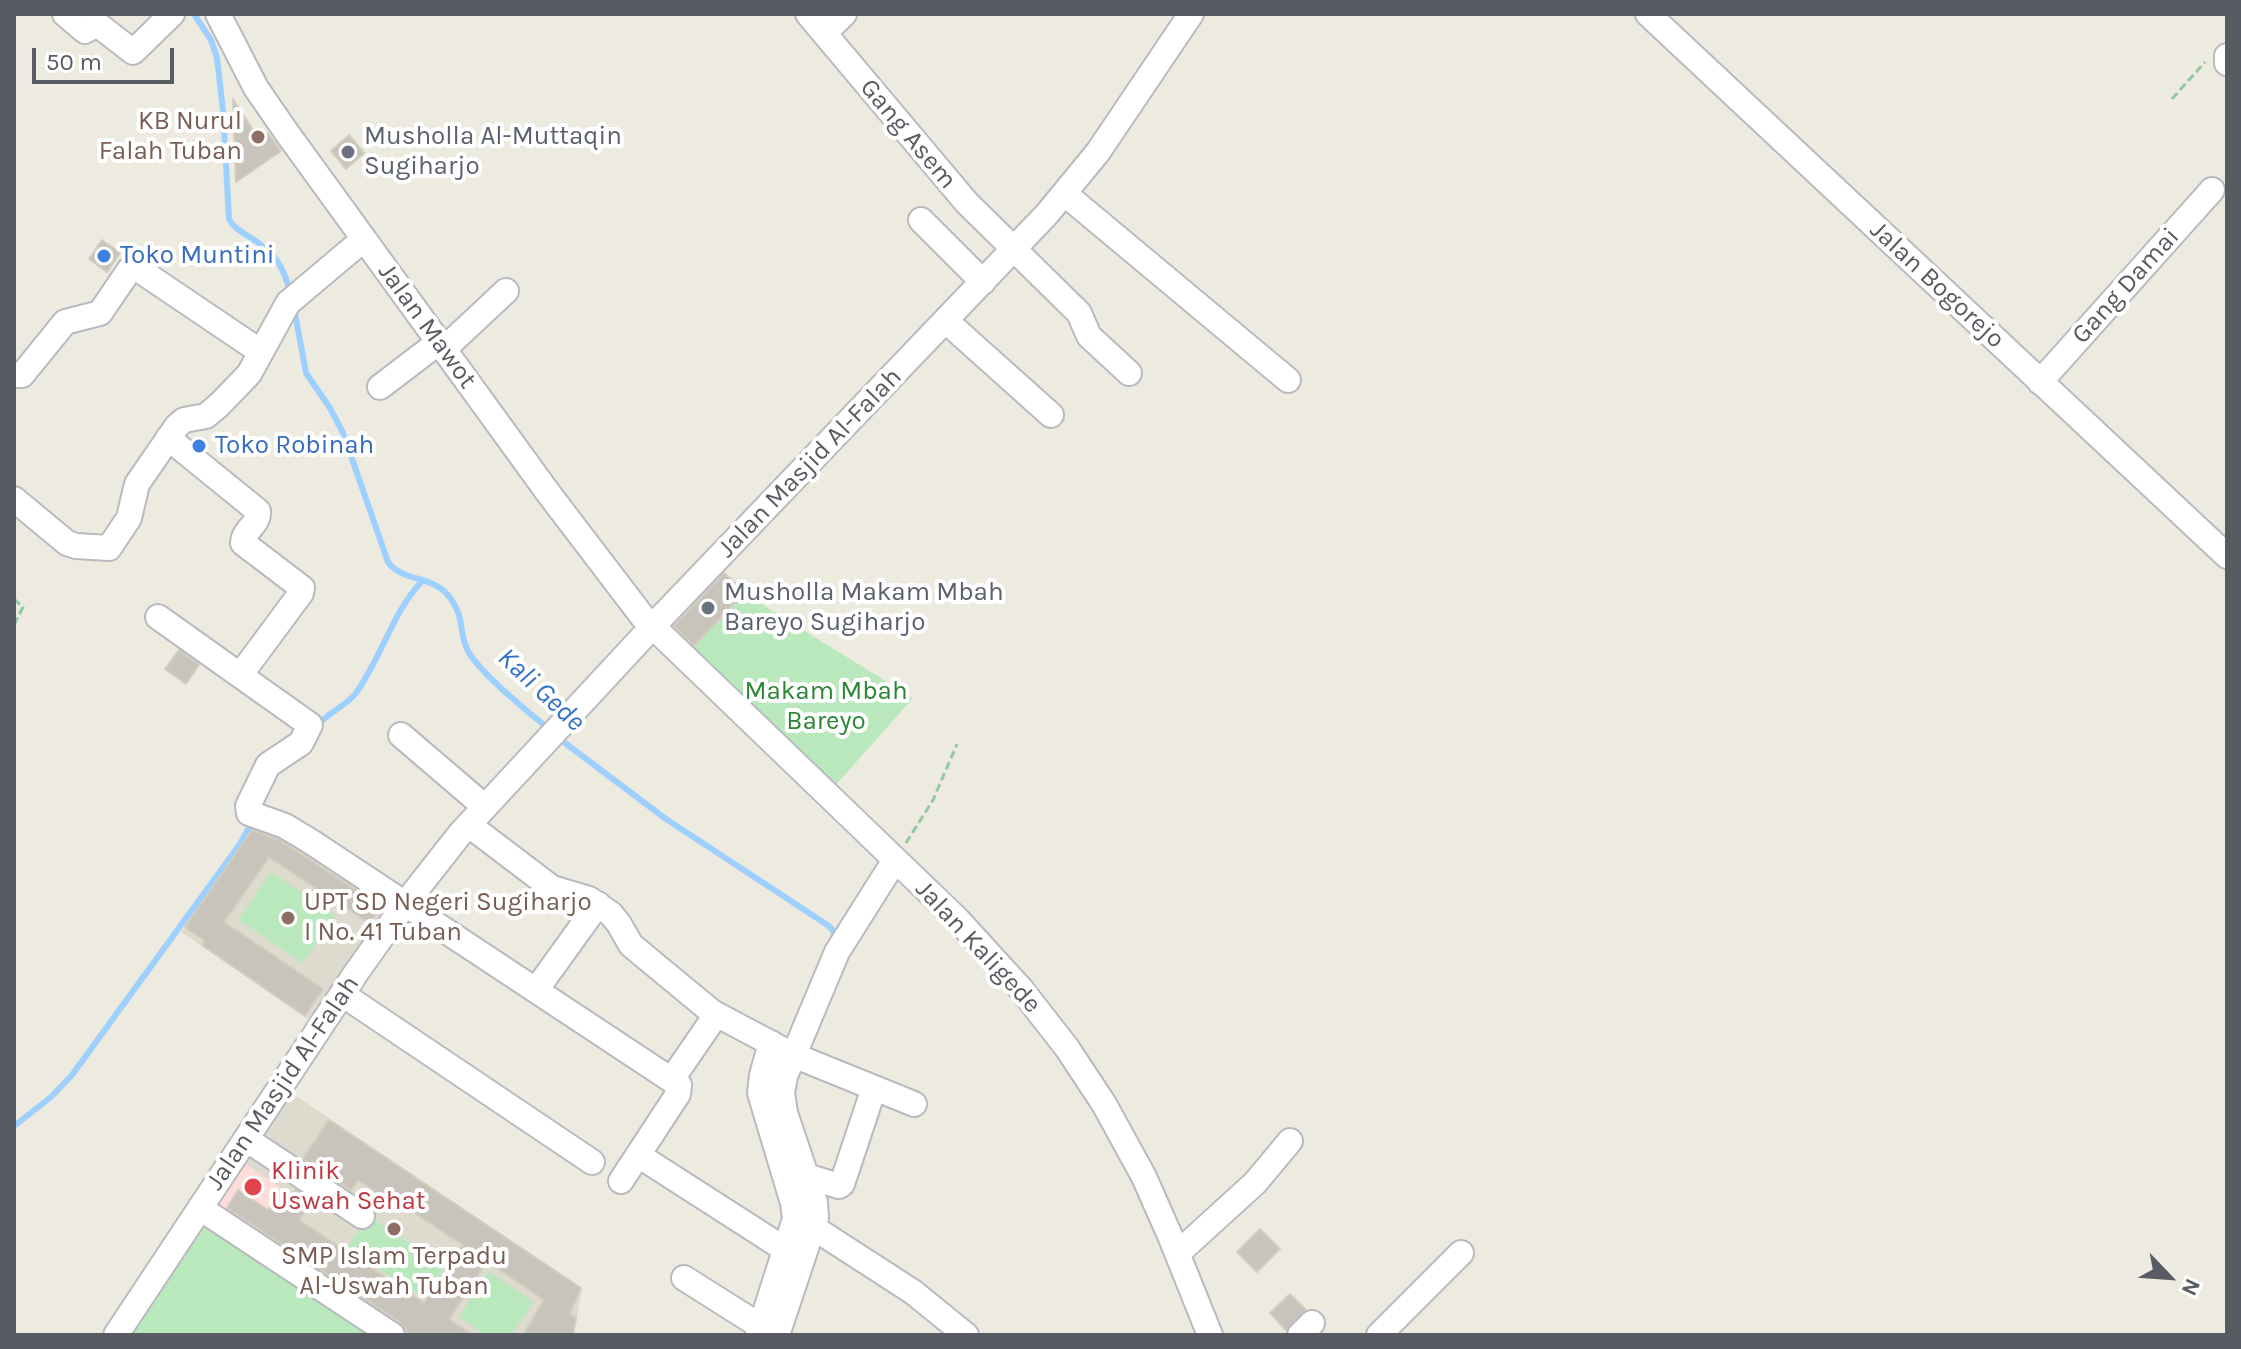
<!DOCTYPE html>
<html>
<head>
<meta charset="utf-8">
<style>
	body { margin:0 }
	#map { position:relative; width:2241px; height:1349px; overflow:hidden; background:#edebdf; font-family:Karla,sans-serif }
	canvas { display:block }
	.frame { position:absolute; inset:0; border:16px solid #585c62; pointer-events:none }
	.north { position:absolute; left:2129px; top:1237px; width:80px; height:80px; -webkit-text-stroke:6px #fff; paint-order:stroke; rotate:115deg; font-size:22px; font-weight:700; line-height:32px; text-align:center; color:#585c62 }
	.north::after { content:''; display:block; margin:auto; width:28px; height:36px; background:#585c62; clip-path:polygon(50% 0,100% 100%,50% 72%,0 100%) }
	.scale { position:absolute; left:32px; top:48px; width:142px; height:36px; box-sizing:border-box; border:4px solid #585c62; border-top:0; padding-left:10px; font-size:24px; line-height:28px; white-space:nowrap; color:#585c62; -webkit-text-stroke:6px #fff; paint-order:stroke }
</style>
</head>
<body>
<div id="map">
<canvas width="2241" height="1349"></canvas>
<div class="frame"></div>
<div class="north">N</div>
<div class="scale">50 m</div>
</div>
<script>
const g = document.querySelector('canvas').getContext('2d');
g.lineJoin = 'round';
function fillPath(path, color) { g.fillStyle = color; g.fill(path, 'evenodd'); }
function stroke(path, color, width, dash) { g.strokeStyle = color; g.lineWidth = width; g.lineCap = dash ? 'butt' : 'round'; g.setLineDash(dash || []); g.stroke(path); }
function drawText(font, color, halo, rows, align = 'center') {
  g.font = font + ' Karla,sans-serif'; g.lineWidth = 8; g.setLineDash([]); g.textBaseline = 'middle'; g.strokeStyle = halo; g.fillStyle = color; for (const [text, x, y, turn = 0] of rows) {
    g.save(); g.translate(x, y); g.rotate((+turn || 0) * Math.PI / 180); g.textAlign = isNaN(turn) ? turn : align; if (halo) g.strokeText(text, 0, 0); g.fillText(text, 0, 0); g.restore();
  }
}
const education = new Path2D(`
	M255,822L394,903L312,1022L181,932L248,837Z
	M290,1092L582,1288L574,1335H406L279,1251L243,1162Z`);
const medical = new Path2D(`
	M243,1162L309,1207L279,1251L213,1207Z`);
const green = new Path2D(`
	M746,592L769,609L913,698L833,788L690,652Z
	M271,872L335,915L303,963L239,920Z
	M369,1216L445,1267L424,1298L347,1248Z
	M204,1220L380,1335H127Z
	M489,1272L533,1302L511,1335H486L459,1317Z`);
const stream = new Path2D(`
	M194,14L211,40L217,58L223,111L229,219C233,227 240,231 248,236C273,251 284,265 290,293
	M294,308L306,373L330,408L343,433L388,562C401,581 431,576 447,594C466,616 458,632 468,651C479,672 530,714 549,729
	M317,726C328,712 345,707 356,693C383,655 391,614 423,580
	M557,737L666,819L829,926L834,932L833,941
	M14,1126L51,1097L72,1075L240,844L253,820`);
const building = new Path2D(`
	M233,99L259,139L268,133L281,151L236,182Z
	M349,135L364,153L346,169L331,151Z
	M102,240L120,253L107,272L89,259Z
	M724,573L745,592L694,646L674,626Z
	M179,650L199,665L186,684L165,669Z
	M252,830L279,840L381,906L369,923L269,857L224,922L323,989L305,1016L202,945L205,941L185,927Z
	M329,1120L581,1288L570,1313L576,1318L573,1335H523L544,1300L487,1261L449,1319L473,1335H409L400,1322L227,1208L238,1190L268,1210L281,1190L291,1196L295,1190L312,1201L299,1220L424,1303L463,1245L389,1196L387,1199L358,1180L351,1190L303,1159Z
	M1260,1229L1280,1249L1257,1272L1237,1252Z
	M1290,1294L1306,1310L1286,1330L1270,1313Z`);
const path = new Path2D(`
	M2172,99L2205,62
	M14,599L23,607L14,625
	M906,843L933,800L957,744`);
const minor = new Path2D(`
	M65,14L85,31L97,24L133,52L172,14
	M218,14L256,88L287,133L549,494L642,616L958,920L1021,989L1067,1048L1104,1104L1144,1177L1171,1238L1210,1335
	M808,14L967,203L1079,313L1089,336L1129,373
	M1648,14L2227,556
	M824,33L844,14
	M2227,56V63
	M1065,194L1288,380
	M921,220L983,282
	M946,321L1051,415
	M444,349L506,291
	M14,375H22L65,322L100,313L130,269L135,267L261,352
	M2040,382L2212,190
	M380,387L439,342
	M168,438L258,511C260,524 243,530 243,543L302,588L301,593L241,674
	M14,499L67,543L76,546L109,548L129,518L137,484L177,426L184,420L206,416L219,405L249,374L288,303L364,239
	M158,617L310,725L301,743L268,765L248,806L249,813L285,826L310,841L679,1085L678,1094L621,1181
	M401,735L485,807
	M469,825L552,888L589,899L611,914L619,924L631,945L712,1012L793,1055L914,1104
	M536,990L598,904
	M342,994L592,1162
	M672,1079L716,1015
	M246,1139L362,1216
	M638,1155L786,1250
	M806,1176L839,1186L842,1184L874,1088
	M200,1208L392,1335
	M814,1228L913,1292L966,1335
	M1178,1253L1255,1183L1290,1141
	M684,1278L760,1326
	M116,1335L356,973L405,904L460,834L652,627L1047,214L1098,152L1191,14
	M758,1335L795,1219L793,1203L760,1093L762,1075L771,1043
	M777,1335L816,1218L815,1202L785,1113L782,1093L785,1076L837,952L895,860
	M1300,1335L1312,1323
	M1379,1335L1461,1253`);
const markers = [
	[258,137,8,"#8d6e63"],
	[348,152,8,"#6b7280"],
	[104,256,8,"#3f7fe0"],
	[199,446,8,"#3f7fe0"],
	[708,608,8,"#6b7280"],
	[288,918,8,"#8d6e63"],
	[253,1187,10,"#e0444e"],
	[394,1229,8,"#8d6e63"]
];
const educationNames = [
	["KB Nurul",242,122],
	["Falah Tuban",242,152],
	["UPT SD Negeri Sugiharjo",304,903,"left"],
	["I No. 41 Tuban",304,933,"left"],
	["SMP Islam Terpadu",394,1257,"center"],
	["Al-Uswah Tuban",394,1287,"center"]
];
const streetNames = [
	["Gang Asem",908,134,50],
	["Jalan Bogorejo",1937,285,43],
	["Gang Damai",2126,286,-48],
	["Jalan Mawot",427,326,54],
	["Jalan Masjid Al-Falah",810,463,-46],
	["Jalan Kaligede",978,947,47],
	["Jalan Masjid Al-Falah",283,1083,-56]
];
const worshipNames = [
	["Musholla Al-Muttaqin",364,137],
	["Sugiharjo",364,167],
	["Musholla Makam Mbah",724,593],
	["Bareyo Sugiharjo",724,623]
];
const shopNames = [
	["Toko Muntini",120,256],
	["Toko Robinah",215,446]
];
const parkNames = [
	["Makam Mbah",826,692],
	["Bareyo",826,722]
];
const healthNames = [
	["Klinik",271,1172],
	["Uswah Sehat",271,1202]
];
const waterNames = [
	["Kali Gede",541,690,43]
];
fillPath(education, '#dddace');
fillPath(medical, '#feddd8');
fillPath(green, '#b8e8bb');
stroke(stream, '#9dcfff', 6);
fillPath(building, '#c8c4bc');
stroke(building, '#d2cdbd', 2);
stroke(minor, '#b8bac0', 28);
stroke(path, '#91c9a4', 3, [8, 4]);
stroke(minor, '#fff', 24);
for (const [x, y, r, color] of markers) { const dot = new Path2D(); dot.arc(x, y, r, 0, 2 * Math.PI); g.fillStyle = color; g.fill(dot); stroke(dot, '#fff', 3); }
drawText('26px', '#785e54', '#fff', educationNames, 'right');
drawText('26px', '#585c62', '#fff', streetNames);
drawText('26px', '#5b616d', '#fff', worshipNames, 'left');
drawText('26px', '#366cbe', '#fff', shopNames, 'left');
drawText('26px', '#2c8635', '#fff', parkNames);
drawText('26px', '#be3a42', '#fff', healthNames, 'left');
drawText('italic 28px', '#3372c5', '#fff', waterNames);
</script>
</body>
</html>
